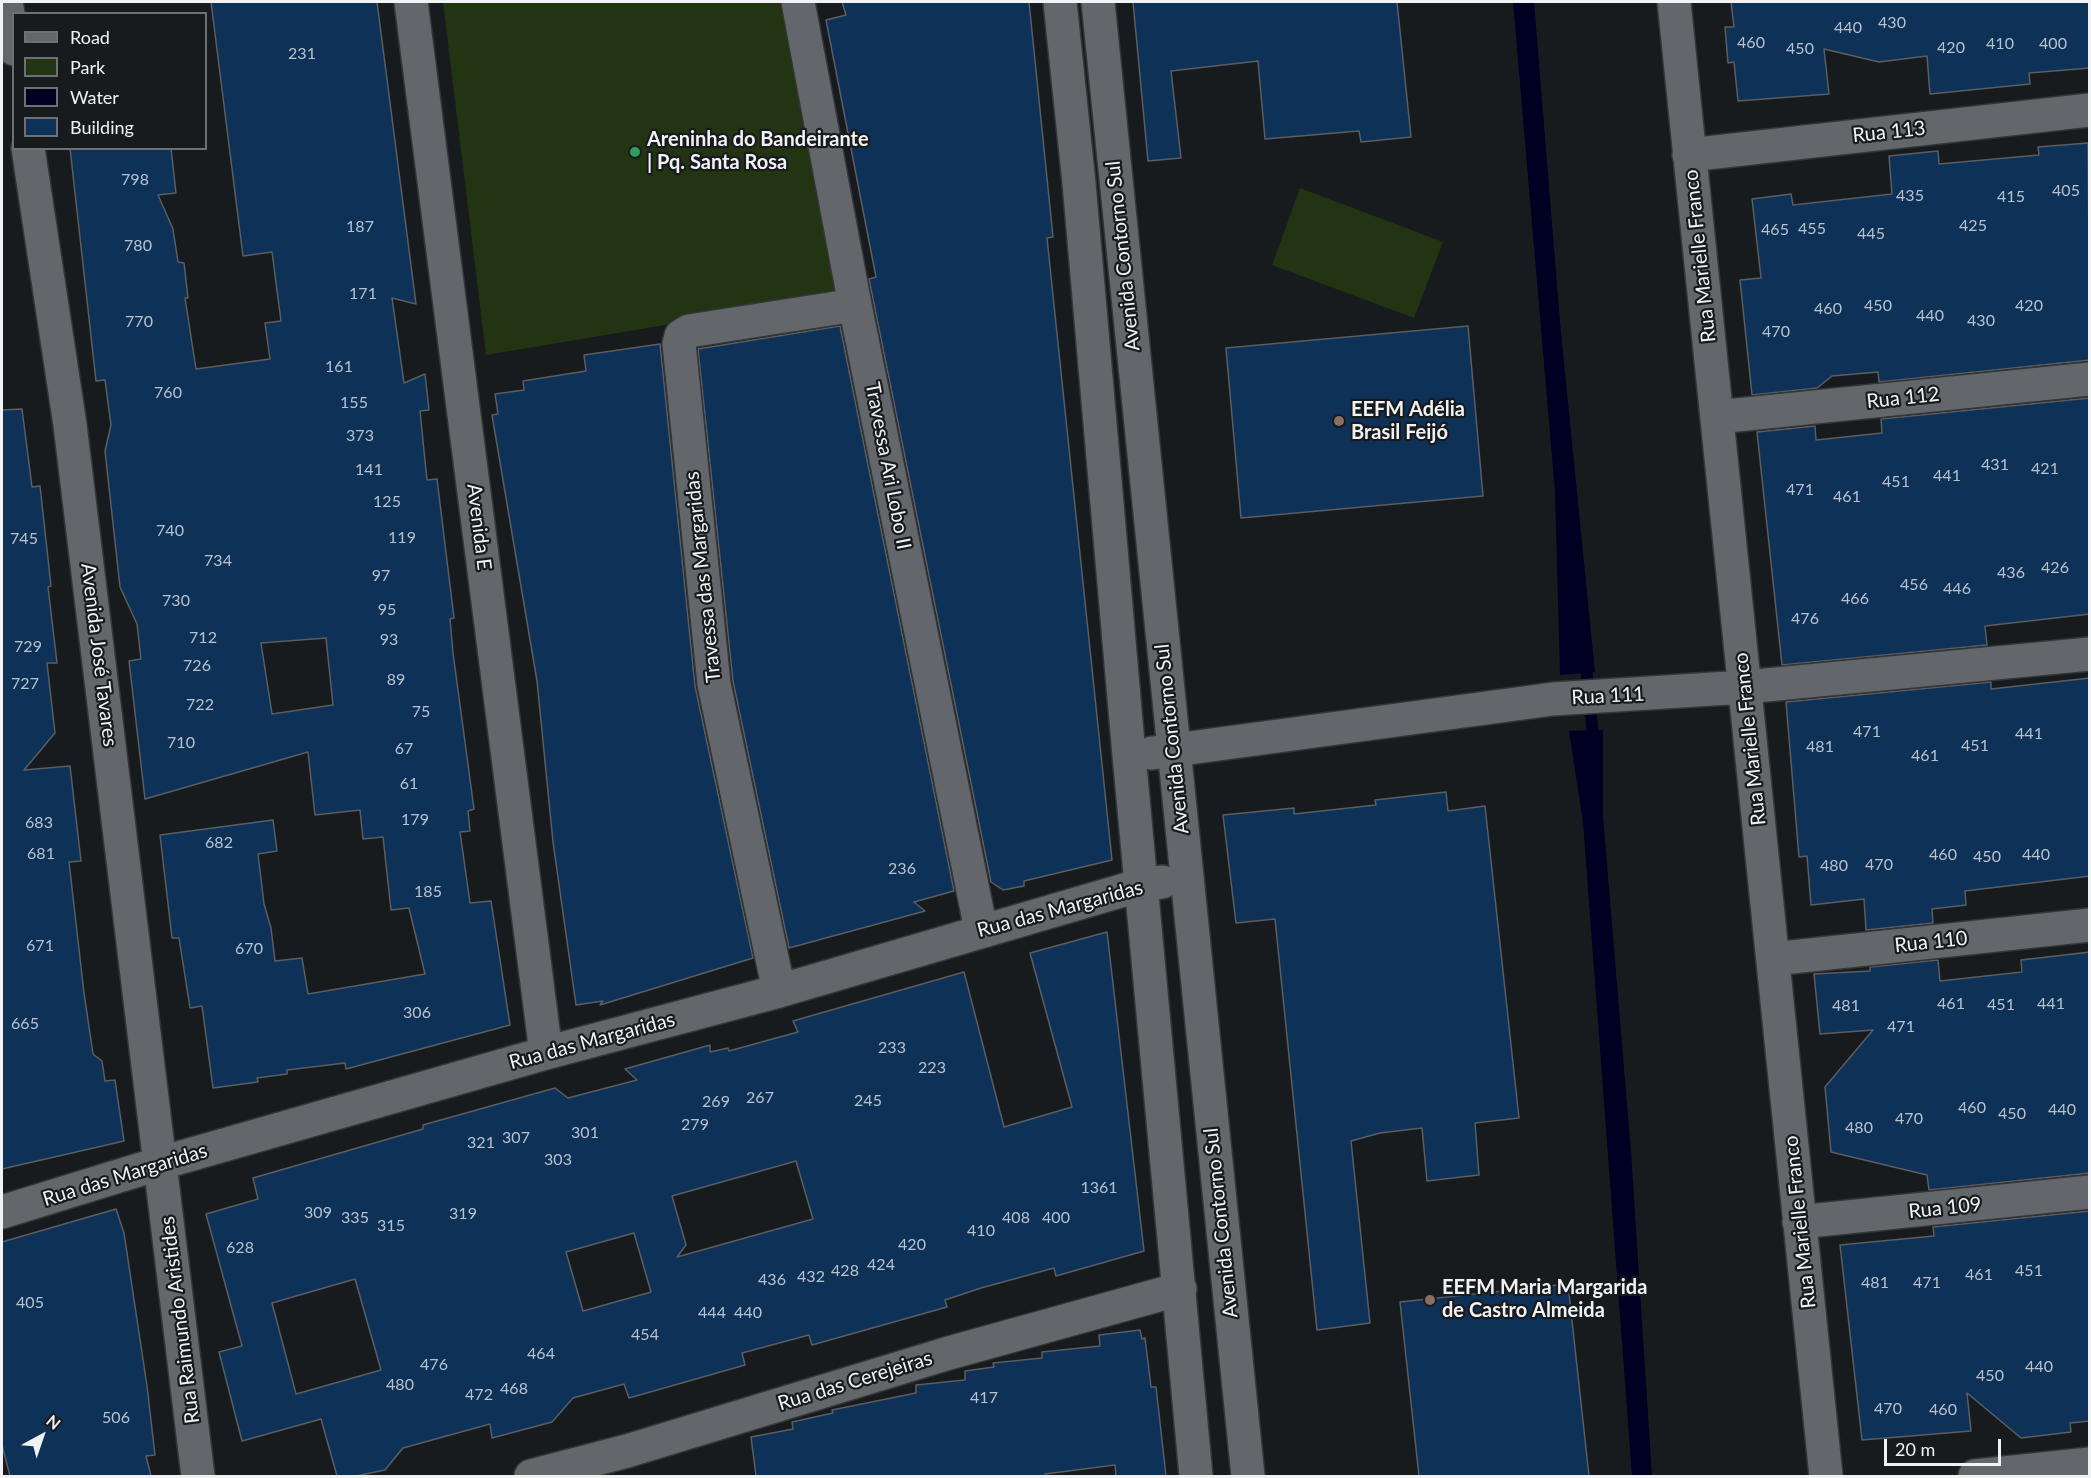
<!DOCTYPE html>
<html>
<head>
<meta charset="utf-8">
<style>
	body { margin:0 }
	#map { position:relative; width:2091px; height:1478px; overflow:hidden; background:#181b1e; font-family:Lato,sans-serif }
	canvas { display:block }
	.frame { position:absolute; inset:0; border:3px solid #f0f2f4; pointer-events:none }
	.legend { position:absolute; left:12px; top:12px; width:195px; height:138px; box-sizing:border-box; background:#181b1e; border:2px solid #6e7174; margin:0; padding:8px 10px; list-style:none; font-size:18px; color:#f0f2f4 }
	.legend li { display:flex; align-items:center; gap:12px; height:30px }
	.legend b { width:30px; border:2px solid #6e7174 }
	.north { position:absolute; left:12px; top:1406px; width:60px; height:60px; -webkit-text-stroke:4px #181b1e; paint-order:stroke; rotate:40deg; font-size:16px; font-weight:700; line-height:24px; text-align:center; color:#f0f2f4 }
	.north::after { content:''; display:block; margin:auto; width:21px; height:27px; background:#f0f2f4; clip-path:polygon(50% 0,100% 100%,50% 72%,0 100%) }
	.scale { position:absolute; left:1884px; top:1439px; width:117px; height:27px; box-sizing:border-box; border:3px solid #f0f2f4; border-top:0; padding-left:8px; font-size:18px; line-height:21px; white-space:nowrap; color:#f0f2f4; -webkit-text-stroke:4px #181b1e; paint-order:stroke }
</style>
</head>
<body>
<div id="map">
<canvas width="2091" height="1478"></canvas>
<div class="frame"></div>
<ul class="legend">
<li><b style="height:8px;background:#63676b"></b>Road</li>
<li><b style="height:16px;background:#223412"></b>Park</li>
<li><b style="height:16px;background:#002"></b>Water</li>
<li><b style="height:16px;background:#0e3158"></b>Building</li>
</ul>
<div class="north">N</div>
<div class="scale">20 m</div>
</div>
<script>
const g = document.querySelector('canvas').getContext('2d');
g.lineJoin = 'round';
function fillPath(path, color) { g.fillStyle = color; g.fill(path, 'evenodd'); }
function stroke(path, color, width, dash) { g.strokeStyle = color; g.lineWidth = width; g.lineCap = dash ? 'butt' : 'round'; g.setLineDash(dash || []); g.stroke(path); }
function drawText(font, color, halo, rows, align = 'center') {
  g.font = font + ' Lato,sans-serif'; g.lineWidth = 4.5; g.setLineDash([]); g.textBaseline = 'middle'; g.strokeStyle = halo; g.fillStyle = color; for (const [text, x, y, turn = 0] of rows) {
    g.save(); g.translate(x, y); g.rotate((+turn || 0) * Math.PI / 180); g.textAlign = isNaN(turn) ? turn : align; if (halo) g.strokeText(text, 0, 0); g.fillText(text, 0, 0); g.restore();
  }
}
const green = new Path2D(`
	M443,2H785L838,296L486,355Z
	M1300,188L1443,242L1414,318L1272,265Z`);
const water = new Path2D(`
	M1513,2H1534L1560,322L1595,672L1560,675L1555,492Z
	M1603,730V816L1631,1152L1652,1476H1632L1583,822L1569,731Z`);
const stream = new Path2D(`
	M1585,658L1594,745`);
const building = new Path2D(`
	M211,2H377L416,304L392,298L404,383L425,374L429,410L420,411L424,451L427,480L437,479L454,618L450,619L453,653L474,809L468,811L470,831L460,832L470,903L491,901L510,1025L346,1069L345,1063L287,1070V1074L257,1078L258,1082L213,1088L202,1006L190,1008L179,938H172L160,835L273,820L277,851L258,854L264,904L271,928L275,961L302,958L308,994L425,974L409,908L391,910L383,837L363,839L360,810L315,815L308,752L145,799L129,661L141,659L137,624L120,587L105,451L111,425L105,380L96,381L70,148H171L176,193L158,195L173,229L178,262L184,263L188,298H185L196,369L270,359L265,323L281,321L272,252L243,256ZM326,638L333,705L272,714L261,643Z
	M842,2H1029L1053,237L1047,238L1112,860L1024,881V886L1003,890L991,882L869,279L876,277L826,20L846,15Z
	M1133,2H1397L1411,137L1361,142L1359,131L1265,139L1258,61L1171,71L1181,158L1148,161Z
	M1731,2H2090V68L2029,73L2030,84L1930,94L1927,56L1879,62L1824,49L1829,94L1738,101L1734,62L1728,63L1725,27H1734Z
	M2088,143L2090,360L1879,382L1878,372L1832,376L1817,388L1752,395L1740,280L1761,278L1752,199L1791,194L1793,205L1892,194L1889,156L1938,151L1939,164L2039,155L2038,147Z
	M840,326L954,891L914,902L925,911L789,948L733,681L698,349Z
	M1468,326L1483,496L1241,518L1226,348Z
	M660,344L695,686L753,958L600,1005L603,1001L576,1005L553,842L537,681L492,415L498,414L495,394L524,390L523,381L586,371L584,355Z
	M2090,398V614L1985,626L1987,645L1782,665L1757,432L1815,426L1816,440L1882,433L1881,419Z
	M22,409L32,487L40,486L51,586L48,587L57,663H47L55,733L24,770L70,766L81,861L69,862L84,993L93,1054L102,1061L105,1081L115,1080L124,1141L2,1169V410Z
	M2090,678V876L1965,891L1966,905L1932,909L1933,923L1866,930L1864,899L1811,905L1807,856L1799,857L1786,702L1991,682V689Z
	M1446,792L1448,811L1485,806L1519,1118L1475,1123L1479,1175L1427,1181L1422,1128L1380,1133L1351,1141L1370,1323L1317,1330L1275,919L1236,923L1223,815L1294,808V814L1376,805L1375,800Z
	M1107,932L1144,1251L1056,1276L1054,1268L981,1288L945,1300L947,1307L812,1345L809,1335L742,1353L745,1365L629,1398L624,1384L573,1398L552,1422L492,1438L490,1424L403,1448L385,1470L356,1476H337L321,1419L242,1441L219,1352L242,1346L206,1214L258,1199L253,1178L423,1129V1125L555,1088L568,1098L637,1080L625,1069L710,1045V1052L728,1048L729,1051L798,1032L793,1021L964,972L1004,1127L1072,1107L1030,953ZM796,1161L813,1219L677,1257L686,1245L672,1196ZM634,1233L651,1292L583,1311L566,1252ZM355,1279L381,1370L296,1394L272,1303Z
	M2090,952V1173L1929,1190L1927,1175L1831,1152L1825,1087L1873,1030L1820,1034L1814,974L1870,971V967L1938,960L1940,981L2022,972L2021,960Z
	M116,1209L124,1233L147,1386L155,1455L146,1456L151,1476H10L2,1445V1242Z
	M2090,1211V1421L2070,1423L2071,1432L2021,1438L1967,1393L1971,1431L1862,1440L1840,1245L1934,1236L1933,1227Z
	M1568,1284L1589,1476H1419L1400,1302Z
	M1140,1330L1142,1339L1145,1338L1151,1387H1156L1166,1476H1116L1115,1465L1045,1474L1046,1476H756L751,1437L793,1429L792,1422L833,1413L832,1410L916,1393V1385L965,1380V1371L994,1367L993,1363L1042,1358V1352L1100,1346L1099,1335Z`);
const minor = new Path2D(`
	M6,2L14,49
	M411,2L546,1053
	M798,2L855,305L981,930
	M1060,2L1079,183L1129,755L1196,1476
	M1098,2L1248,1476
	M1674,2L1826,1476
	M28,148L70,425L198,1476
	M1689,155L2090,110
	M1717,417L2090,379
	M1152,753L1553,699L1745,687L2090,654
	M1773,959L2090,925
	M779,991L714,684L679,344L681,336L689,331L855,305
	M2,1212L161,1163L546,1053L779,991L1141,885L1162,882
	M1799,1222L2090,1192
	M531,1476L627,1451L949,1353L1180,1289
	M1975,1476L2090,1464`);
const markers = [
	[635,152,6,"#2e9e5b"],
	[1339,421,6,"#8d6e63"],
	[1430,1300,6,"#8d6e63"]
];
const numberNames = [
	["430",1892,23],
	["440",1848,28],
	["460",1751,43],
	["410",2000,44],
	["400",2053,44],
	["420",1951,48],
	["450",1800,49],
	["231",302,54],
	["798",135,180],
	["405",2066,191],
	["435",1910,196],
	["415",2011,197],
	["425",1973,226],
	["187",360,227],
	["455",1812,229],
	["465",1775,230],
	["445",1871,234],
	["780",138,246],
	["171",363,294],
	["450",1878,306],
	["420",2029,306],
	["460",1828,309],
	["440",1930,316],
	["430",1981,321],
	["770",139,322],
	["470",1776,332],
	["161",339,367],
	["760",168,393],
	["155",354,403],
	["373",360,436],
	["431",1995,465],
	["421",2045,469],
	["141",369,470],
	["441",1947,476],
	["451",1896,482],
	["471",1800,490],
	["461",1847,497],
	["125",387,502],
	["740",170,531],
	["119",402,538],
	["745",24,539],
	["734",218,561],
	["426",2055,568],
	["436",2011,573],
	["97",381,576],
	["456",1914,585],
	["446",1957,589],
	["466",1855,599],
	["730",176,601],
	["95",387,610],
	["476",1805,619],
	["712",203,638],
	["93",389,640],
	["729",28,647],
	["726",197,666],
	["89",396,680],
	["727",25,684],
	["722",200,705],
	["75",421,712],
	["471",1867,732],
	["441",2029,734],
	["710",181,743],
	["451",1975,746],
	["481",1820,747],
	["67",404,749],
	["461",1925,756],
	["61",409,784],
	["179",415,820],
	["683",39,823],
	["682",219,843],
	["681",41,854],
	["460",1943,855],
	["440",2036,855],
	["450",1987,857],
	["470",1879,865],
	["480",1834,866],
	["236",902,869],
	["185",428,892],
	["671",40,946],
	["670",249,949],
	["461",1951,1004],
	["441",2051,1004],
	["451",2001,1005],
	["481",1846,1006],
	["306",417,1013],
	["665",25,1024],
	["471",1901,1027],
	["233",892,1048],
	["223",932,1068],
	["267",760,1098],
	["245",868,1101],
	["269",716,1102],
	["460",1972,1108],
	["440",2062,1110],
	["450",2012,1114],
	["470",1909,1119],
	["279",695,1125],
	["480",1859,1128],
	["301",585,1133],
	["307",516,1138],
	["321",481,1143],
	["303",558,1160],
	["1361",1099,1188],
	["309",318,1213],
	["319",463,1214],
	["335",355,1218],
	["408",1016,1218],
	["400",1056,1218],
	["315",391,1226],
	["410",981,1231],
	["420",912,1245],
	["628",240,1248],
	["424",881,1265],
	["428",845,1271],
	["451",2029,1271],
	["461",1979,1275],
	["432",811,1277],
	["436",772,1280],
	["481",1875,1283],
	["471",1927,1283],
	["405",30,1303],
	["444",712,1313],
	["440",748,1313],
	["454",645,1335],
	["464",541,1354],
	["476",434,1365],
	["440",2039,1367],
	["450",1990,1376],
	["480",400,1385],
	["468",514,1389],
	["472",479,1395],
	["417",984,1398],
	["470",1888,1409],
	["460",1943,1410],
	["506",116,1418]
];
const streetNames = [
	["Rua 113",1889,132,-6],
	["Avenida Contorno Sul",1123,256,-96],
	["Rua Marielle Franco",1700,256,-96],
	["Rua 112",1903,398,-6],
	["Travessa Ari Lobo II",888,466,79],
	["Avenida E",479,527,83],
	["Travessa das Margaridas",703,577,-96],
	["Avenida José Tavares",99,655,83],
	["Rua 111",1608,696,-3],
	["Avenida Contorno Sul",1172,739,-96],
	["Rua Marielle Franco",1750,739,-96],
	["Rua das Margaridas",1060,909,-15],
	["Rua 110",1931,942,-6],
	["Rua das Margaridas",592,1041,-15],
	["Rua das Margaridas",125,1175,-17],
	["Rua 109",1945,1208,-6],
	["Rua Marielle Franco",1800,1222,-96],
	["Avenida Contorno Sul",1221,1223,-96],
	["Rua Raimundo Aristides",180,1320,-97],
	["Rua das Cerejeiras",855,1381,-17]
];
const poiNames = [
	["Areninha do Bandeirante",647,140],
	["| Pq. Santa Rosa",647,163],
	["EEFM Adélia",1351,410],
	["Brasil Feijó",1351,433],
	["EEFM Maria Margarida",1442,1288],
	["de Castro Almeida",1442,1311]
];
fillPath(green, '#223412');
fillPath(water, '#002');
stroke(stream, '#002', 12);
fillPath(building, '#0e3158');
stroke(building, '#5a5e62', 1.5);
stroke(minor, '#333537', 36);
stroke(minor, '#63676b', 33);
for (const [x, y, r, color] of markers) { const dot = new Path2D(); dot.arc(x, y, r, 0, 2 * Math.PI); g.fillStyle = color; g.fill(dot); stroke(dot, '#181b1e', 2); }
drawText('16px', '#b8c2cd', null, numberNames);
drawText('20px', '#f0f2f4', '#181b1e', streetNames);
drawText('bold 20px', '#f0f2f4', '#181b1e', poiNames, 'left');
</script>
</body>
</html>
